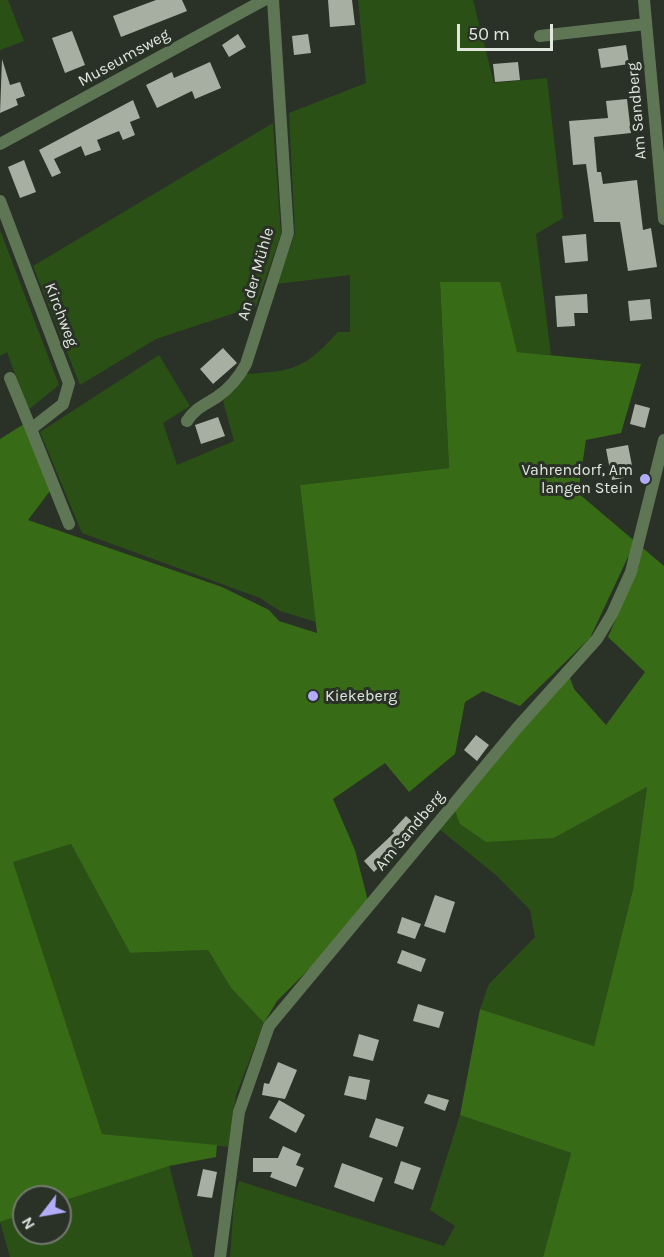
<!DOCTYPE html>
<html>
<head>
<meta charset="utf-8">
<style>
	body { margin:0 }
	#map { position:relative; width:664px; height:1257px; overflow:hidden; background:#2a3127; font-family:Karla,sans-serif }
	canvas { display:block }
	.north { position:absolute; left:12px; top:1185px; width:60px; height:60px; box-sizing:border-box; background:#2a3127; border:2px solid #737971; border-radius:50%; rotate:239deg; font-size:16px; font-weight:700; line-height:24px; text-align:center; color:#e1e6df }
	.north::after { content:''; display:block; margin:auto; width:21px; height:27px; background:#b1adfa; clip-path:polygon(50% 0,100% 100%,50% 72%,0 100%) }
	.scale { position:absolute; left:457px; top:24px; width:96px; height:27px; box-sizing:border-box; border:3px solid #e1e6df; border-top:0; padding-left:8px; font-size:18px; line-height:21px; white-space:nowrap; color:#e1e6df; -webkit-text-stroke:4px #2a3127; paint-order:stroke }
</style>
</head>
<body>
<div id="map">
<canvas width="664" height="1257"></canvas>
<div class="north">N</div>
<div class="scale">50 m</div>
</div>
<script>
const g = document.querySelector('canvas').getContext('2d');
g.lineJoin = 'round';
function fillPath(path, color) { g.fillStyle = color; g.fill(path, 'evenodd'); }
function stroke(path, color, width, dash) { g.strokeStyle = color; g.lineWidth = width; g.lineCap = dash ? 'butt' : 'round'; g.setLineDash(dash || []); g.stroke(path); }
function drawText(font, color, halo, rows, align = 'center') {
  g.font = font + ' Karla,sans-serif'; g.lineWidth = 6; g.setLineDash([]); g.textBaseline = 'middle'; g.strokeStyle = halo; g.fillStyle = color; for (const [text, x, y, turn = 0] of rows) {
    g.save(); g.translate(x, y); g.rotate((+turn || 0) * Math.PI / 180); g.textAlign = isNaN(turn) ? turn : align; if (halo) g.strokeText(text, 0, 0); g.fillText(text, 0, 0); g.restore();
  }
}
const green = new Path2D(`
	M0,0H8L24,41L0,50Z
	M358,0H473L494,83L547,78L563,218L536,234L551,355L516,352L440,283L449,468L300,485L316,622L280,611L260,598L82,533L40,432L159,355L190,406L163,423L177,465L234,441L223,401L246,374C295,371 304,369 338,332H350V275L277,284L295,233L289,113L366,83Z
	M273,123L281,234L256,306L156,339L80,385L33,266Z
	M0,230L59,385L28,410L7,352L0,356Z
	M647,787L633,889L594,1046L480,1009L489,984L535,937L530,910L497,876L438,828L454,808L554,838Z
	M71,844L130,953L208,950L231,988L264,1023L236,1095L230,1147L102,1134L12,862Z
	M460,1115L571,1153L543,1257H230L234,1202L239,1181L444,1246L455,1226L430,1210Z
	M169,1165L193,1257H10L0,1222L24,1214V1233H60V1202Z`);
const forest = new Path2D(`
	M440,282H500L517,352L641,364L621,433L586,440L578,493L664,566V1257H543L571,1153L460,1115L480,1009L594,1046L633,889L647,787L554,838L486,842L460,824L454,808L569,675L574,689L606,725L645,672L608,637L639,566L628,557L590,638L520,706L483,691L465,702L455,754L409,792L385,763L333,799L355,850L368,901L348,930L277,1001L264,1023L231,988L208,950L130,953L71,844L13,862L102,1134L217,1145L216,1157L169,1166L60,1202V1197H24V1214L0,1222V439L24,424L53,487L28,520L222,587L269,610L279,621L317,633L300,485L449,468Z`);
const building = new Path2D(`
	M156,0H182L187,11L121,37L113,16Z
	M328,0H352L355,25L330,27Z
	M72,31L85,65L65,73L52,38Z
	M238,34L246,47L229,57L222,45Z
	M308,34L311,53L294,55L292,36Z
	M626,45L629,64L601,68L598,49Z
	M2,59L10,85L20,82L25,96L16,99L18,105L0,113Z
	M210,62L221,88L195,99L192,91L157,108L146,85L172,72L174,78Z
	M518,62L520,80L495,82L493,64Z
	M627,99L631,133L594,137L597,172H601L603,184L637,180L643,230L651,228L657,267L628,271L620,222H594L586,164L573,165L569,121L608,118L606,101Z
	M133,100L140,118L130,122L135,135L123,140L119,131L97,140L101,150L85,156L81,146L54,159L61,173L52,177L39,150Z
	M24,160L36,192L20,198L8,167Z
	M586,234L588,261L565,263L562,236Z
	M587,294L588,313H574L575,326L557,327L555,296Z
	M650,299L652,319L630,321L628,301Z
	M223,348L237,363L213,384L200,369Z
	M635,404L650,408L645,428L630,424Z
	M218,417L225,436L201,444L195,425Z
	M628,445L634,476L612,480L606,449Z
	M476,735L489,745L477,761L464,750Z
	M406,816L419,828L374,872L364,861L394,833L392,831Z
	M435,895L455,902L445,933L424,926Z
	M402,917L421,924L415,939L397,933Z
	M402,950L426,959L421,972L397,963Z
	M418,1004L444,1012L439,1028L413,1021Z
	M359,1034L379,1040L373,1061L353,1056Z
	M278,1062L297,1070L285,1099L262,1095L264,1083L269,1084Z
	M349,1076L370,1080L366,1100L344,1095Z
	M428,1094L449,1100L445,1111L424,1103Z
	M279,1100L305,1115L296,1133L269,1118Z
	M376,1118L404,1127L397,1147L369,1137Z
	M283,1146L301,1154L296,1165L304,1168L296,1187L270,1177L272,1172H253V1158H278Z
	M401,1161L421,1168L413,1190L394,1183Z
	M342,1163L383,1178L374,1202L334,1187Z
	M203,1169L217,1172L212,1198L197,1196Z`);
const street = new Path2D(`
	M644,0L664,219
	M540,36L646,24
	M0,144L264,0
	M0,201L69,383L63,404L31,429L69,524
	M10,378L31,429
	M187,421C195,408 205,405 217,397C230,388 239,377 246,364L288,233L273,0
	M220,1257L239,1112L269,1026L517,728L597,639L612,614L631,572L664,440`);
const markers = [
	[645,479,6,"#b1adfa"],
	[313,696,6,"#b1adfa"]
];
const streetNames = [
	["Museumsweg",124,58,-29],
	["Am Sandberg",637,111,-95],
	["An der Mühle",256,274,-74],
	["Kirchweg",61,315,69],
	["Am Sandberg",410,831,-50]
];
const poiNames = [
	["Vahrendorf, Am",633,470],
	["langen Stein",633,488],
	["Kiekeberg",325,696,"left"]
];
fillPath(green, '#2b5016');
fillPath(forest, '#376b15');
fillPath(building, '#a6afa2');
stroke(street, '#5f7655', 12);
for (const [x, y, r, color] of markers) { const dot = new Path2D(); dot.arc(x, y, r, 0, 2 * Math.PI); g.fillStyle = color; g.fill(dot); stroke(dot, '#2a3127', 2); }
drawText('16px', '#e1e6df', '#2a3127', streetNames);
drawText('16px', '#e1e6df', '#2a3127', poiNames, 'right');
</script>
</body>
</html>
